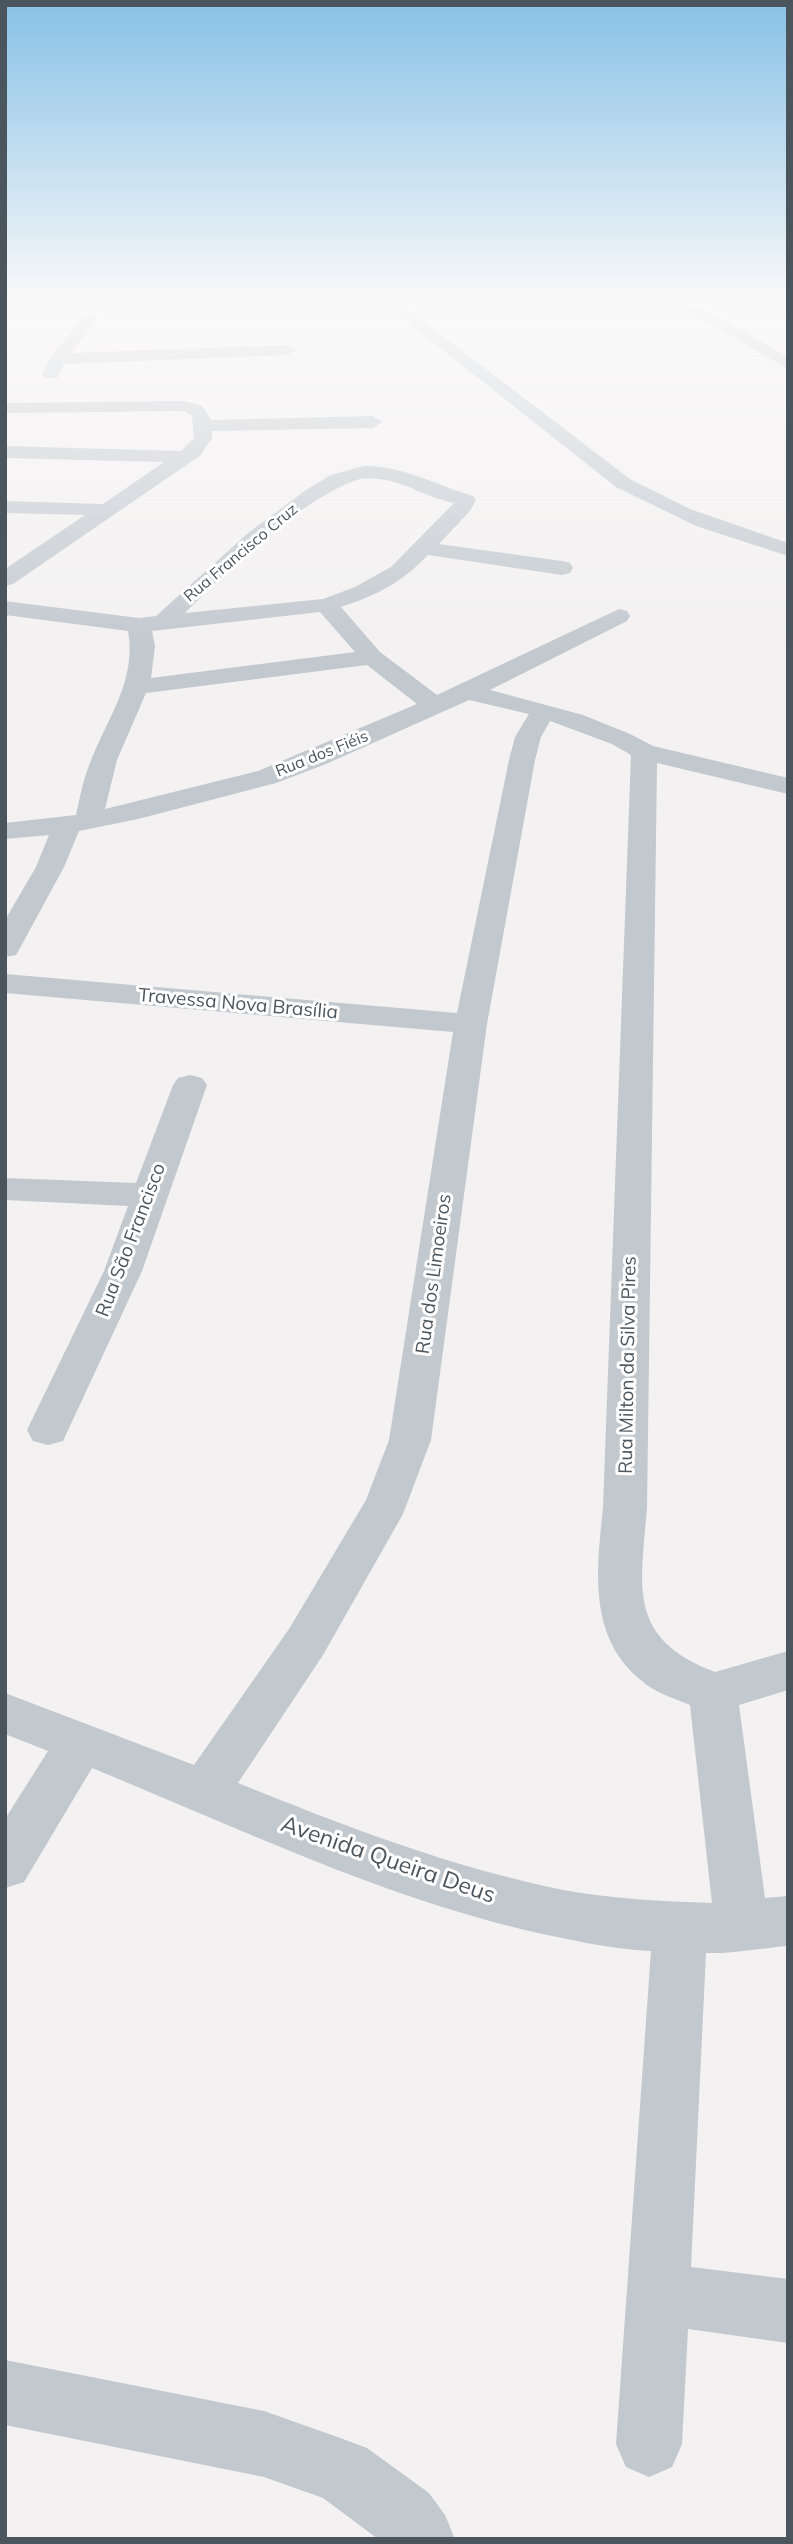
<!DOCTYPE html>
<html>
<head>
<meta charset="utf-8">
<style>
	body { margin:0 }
	#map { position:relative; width:793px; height:2544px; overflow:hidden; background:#f3f1f1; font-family:Mulish,sans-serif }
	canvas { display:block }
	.frame { position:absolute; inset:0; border:7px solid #4b555d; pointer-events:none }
</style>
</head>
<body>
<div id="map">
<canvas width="793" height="2544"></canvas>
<div class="frame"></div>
</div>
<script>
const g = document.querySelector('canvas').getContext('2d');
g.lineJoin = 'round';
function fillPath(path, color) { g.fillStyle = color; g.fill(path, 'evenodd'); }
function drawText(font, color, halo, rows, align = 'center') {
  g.font = font + ' Mulish,sans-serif'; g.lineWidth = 6; g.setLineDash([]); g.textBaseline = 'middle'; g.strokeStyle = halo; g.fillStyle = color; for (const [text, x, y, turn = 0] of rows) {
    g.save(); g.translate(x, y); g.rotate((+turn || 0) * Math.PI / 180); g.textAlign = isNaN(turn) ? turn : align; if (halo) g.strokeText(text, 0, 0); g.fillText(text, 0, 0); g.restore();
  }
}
const minor = new Path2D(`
	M377,298H393L630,479L690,509L788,543V556L696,526L616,487Z
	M666,298H685L788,357V369Z
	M90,314L98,319L71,353L288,345L296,350L288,355L64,364L57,378H45L42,374L52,355L84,316Z
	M184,401L202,406L211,420L373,416L382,422L373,428L212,431V438L201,455L13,584L5,586V569L85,515L5,513V501L103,504L164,462L5,458V446L181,451L194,438L192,416L184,411L5,413V403Z
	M364,466C404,466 436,485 473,496L476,500L470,511L439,544L562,561L570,563L573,568L570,573L562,575L428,555C401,583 377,595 341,607L380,652L437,695L619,609L627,611L630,616L627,621L490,690L583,715L630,734L653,746L788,778V794L657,763L647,1507C641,1587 626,1638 715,1672L788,1651V1690L739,1705L765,1898L788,1896V1946C760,1948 734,1954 706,1953L691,2267L788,2279V2343L688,2329L682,2444L672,2467L649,2477L626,2467L616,2444L651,1951C609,1949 566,1939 525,1930C375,1894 234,1826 92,1768L24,1882L5,1888V1819L48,1751L5,1734V1693L194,1765L289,1629L366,1500L389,1440L453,1032L5,993V974L457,1013L509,760L515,737L529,714L469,700L326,764L276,783L138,819L79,831L64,867L20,948L16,955L5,957V920L36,867L49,835L5,839V823L76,815C80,797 83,780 90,763C107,718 137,681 128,631L5,615V601L139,618L156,616L248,533L306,490L331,475ZM360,479C399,475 419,496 454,503L391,567L355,587L323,599L185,613C231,568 299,499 360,479ZM320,612L355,652L151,678L155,646L152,631ZM367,665L417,704L258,771L105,809L117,760L146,693ZM550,721L612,744L631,755L603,1507C597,1569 587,1637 642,1681C655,1693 674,1698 690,1705L712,1903C662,1901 612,1899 563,1890C451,1867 344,1826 238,1783L323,1655L403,1514L431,1440L487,1024L535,760L541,737Z
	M190,1075L202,1078L207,1085L142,1271L63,1441L48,1445L33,1441L27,1430L104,1271L128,1206L5,1200V1178L136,1183L173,1085L178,1078Z
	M5,2360L264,2411L343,2439L367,2448L429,2493L445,2515L455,2539H378L323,2498L264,2477L5,2425Z`);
const farStreetnames = [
	["Rua Francisco Cruz",241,553,-40],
	["Rua dos Fiéis",322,754,-22]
];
const streetNames = [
	["Travessa Nova Brasília",238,1004,5],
	["Rua São Francisco",131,1240,-69],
	["Rua dos Limoeiros",434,1274,-82],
	["Rua Milton da Silva Pires",628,1365,-89]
];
const nearStreetnames = [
	["Avenida Queira Deus",388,1860,19]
];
fillPath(minor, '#c1c8ce');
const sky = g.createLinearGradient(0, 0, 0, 654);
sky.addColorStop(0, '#87c1e6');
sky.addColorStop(0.46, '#faf9f9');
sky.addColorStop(1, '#faf9f900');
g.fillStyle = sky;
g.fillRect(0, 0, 793, 654);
drawText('16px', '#4b555d', '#fff', farStreetnames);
drawText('19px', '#4b555d', '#fff', streetNames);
drawText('23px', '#4b555d', '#fff', nearStreetnames);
</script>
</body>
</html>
